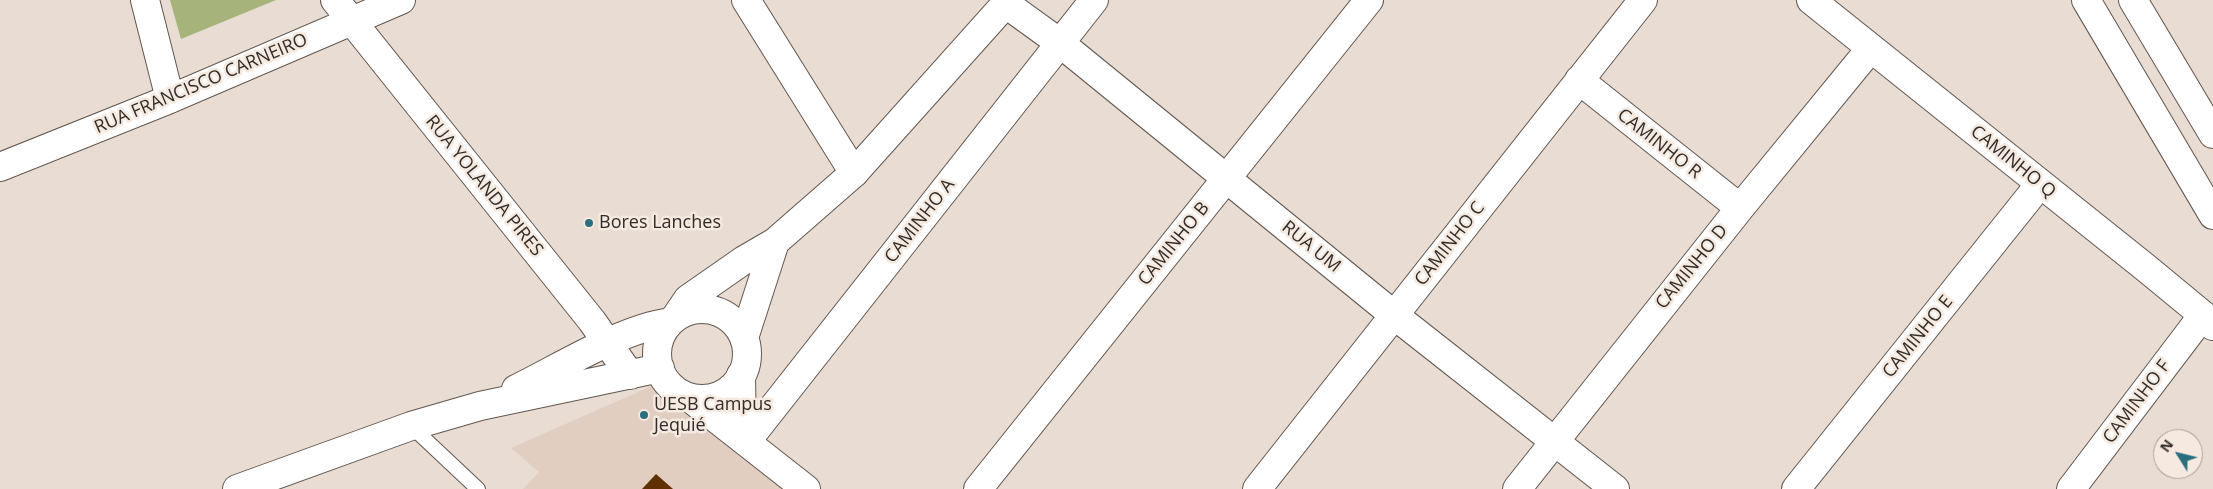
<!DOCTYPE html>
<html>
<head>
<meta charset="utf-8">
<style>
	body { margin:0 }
	#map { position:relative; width:2213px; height:489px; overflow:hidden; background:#e8dcd3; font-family:"Open Sans",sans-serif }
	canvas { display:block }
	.north { position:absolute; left:2153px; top:429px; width:50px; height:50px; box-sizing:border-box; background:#f5e9e0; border:1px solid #a79d97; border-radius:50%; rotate:306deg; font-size:14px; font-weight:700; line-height:20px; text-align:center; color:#312c29 }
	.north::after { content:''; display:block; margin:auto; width:18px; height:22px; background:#2b6f7f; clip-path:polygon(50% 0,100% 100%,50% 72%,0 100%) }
</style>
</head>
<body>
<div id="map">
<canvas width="2213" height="489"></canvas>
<div class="north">N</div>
</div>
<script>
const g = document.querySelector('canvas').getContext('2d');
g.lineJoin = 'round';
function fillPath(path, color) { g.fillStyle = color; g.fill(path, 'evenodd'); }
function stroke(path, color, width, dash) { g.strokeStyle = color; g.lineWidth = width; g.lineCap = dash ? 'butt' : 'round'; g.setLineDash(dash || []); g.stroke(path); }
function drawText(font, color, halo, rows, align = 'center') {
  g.font = font + ' "Open Sans",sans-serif'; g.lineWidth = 5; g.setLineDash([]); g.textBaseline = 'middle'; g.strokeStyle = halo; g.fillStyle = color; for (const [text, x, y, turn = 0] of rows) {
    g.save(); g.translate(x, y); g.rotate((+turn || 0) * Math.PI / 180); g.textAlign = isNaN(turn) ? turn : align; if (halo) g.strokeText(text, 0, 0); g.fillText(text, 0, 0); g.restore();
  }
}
const built = new Path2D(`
	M661,382L794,489H523L539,472L511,448Z`);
const green = new Path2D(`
	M170,0H276L181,39Z`);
const building = new Path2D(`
	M656,474L673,489H642Z`);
const lane = new Path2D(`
	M411,426L478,489`);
const street = new Path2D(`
	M145,0L170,99
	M335,0L592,321L630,375
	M746,0L854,173
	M1811,0L2146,268L2203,315L2213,326
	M1006,4L1060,43L1394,315L1615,489
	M1579,80L1740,208
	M0,167L170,99L401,0
	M741,375L742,439
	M690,398L806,489
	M746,442L1094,0
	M978,489L1369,0
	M1257,489L1643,0
	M1517,489L1740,208L1871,48
	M1796,489L2040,184
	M2071,489L2203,315`);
const secondary = new Path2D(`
	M2086,0L2213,215
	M2133,0L2213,134
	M657 354a45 45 0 1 1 90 0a45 45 0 1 1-90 0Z
	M675,318L688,299L744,260L775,242L854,173L1009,0
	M744,338L775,242
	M516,389C561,367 621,329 670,322
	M237,489L411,426L480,406L660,368`);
const markers = [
	[589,223,5,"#2b6f7f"],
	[644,415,5,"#2b6f7f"]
];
const streetNames = [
	["RUA FRANCISCO CARNEIRO",201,84,-23],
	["CAMINHO R",1659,144,38],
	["CAMINHO Q",2013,162,39],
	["RUA YOLANDA PIRES",484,186,51],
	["CAMINHO A",920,221,-52],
	["CAMINHO B",1174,244,-51],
	["CAMINHO C",1450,244,-52],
	["RUA UM",1311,247,39],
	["CAMINHO D",1692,267,-51],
	["CAMINHO E",1918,337,-51],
	["CAMINHO F",2137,402,-53]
];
const poiNames = [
	["Bores Lanches",599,223],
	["UESB Campus",654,405],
	["Jequié",654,426]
];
fillPath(built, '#e1cec1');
fillPath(green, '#a6b37a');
fillPath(building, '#613000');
stroke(lane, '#625750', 16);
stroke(street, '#625750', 30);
stroke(secondary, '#625750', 30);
stroke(lane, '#fff', 14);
stroke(street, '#fff', 28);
stroke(secondary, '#fff', 28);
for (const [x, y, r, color] of markers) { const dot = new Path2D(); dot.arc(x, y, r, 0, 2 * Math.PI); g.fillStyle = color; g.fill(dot); stroke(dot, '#f5e9e0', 2); }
drawText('18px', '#312c29', '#f5e9e0', streetNames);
drawText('18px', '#312c29', '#f5e9e0', poiNames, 'left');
</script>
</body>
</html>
